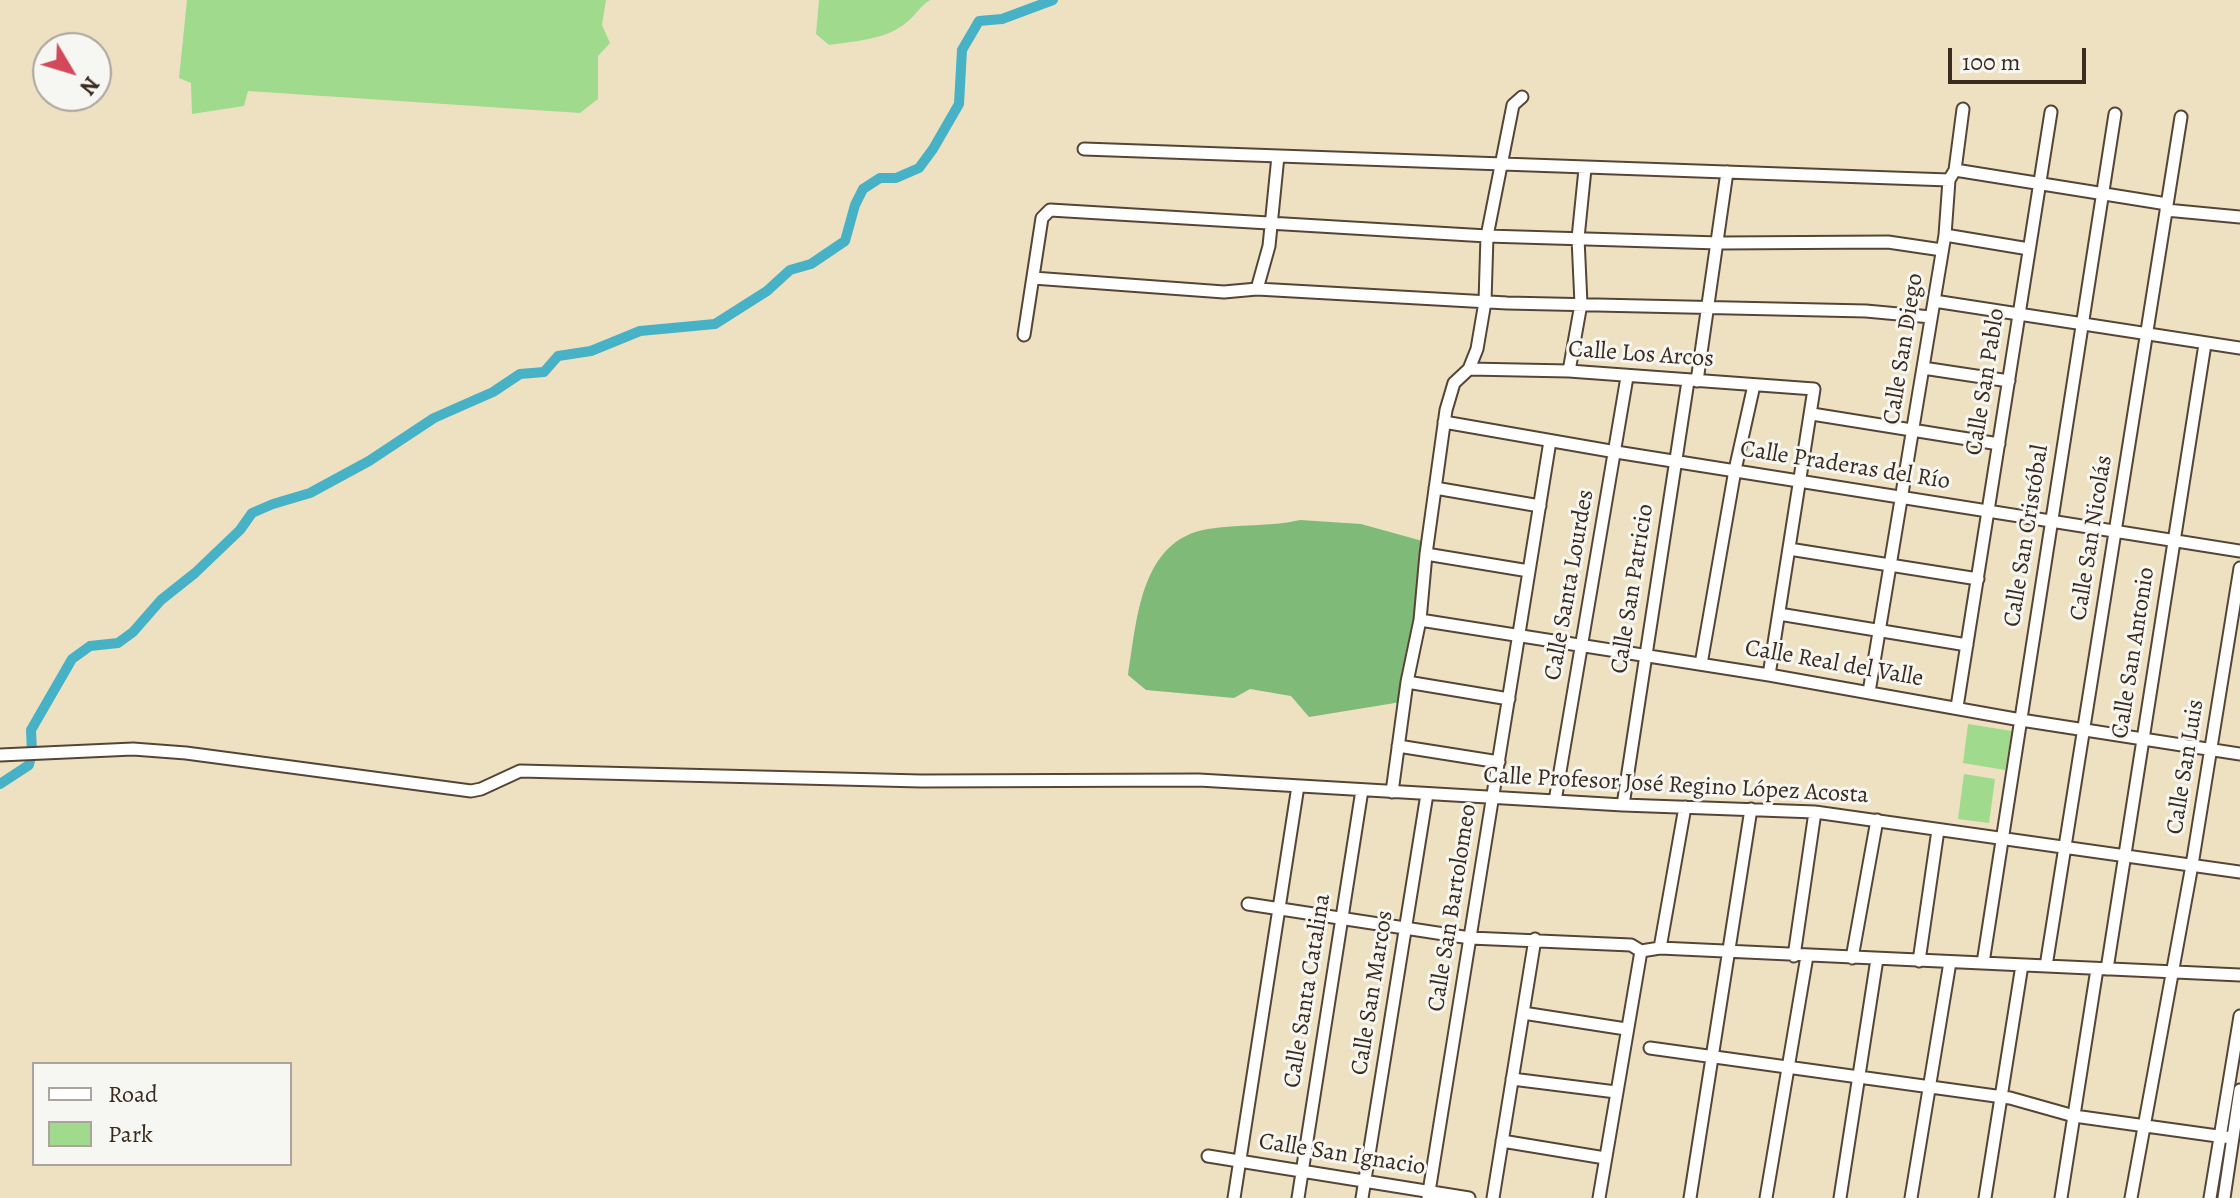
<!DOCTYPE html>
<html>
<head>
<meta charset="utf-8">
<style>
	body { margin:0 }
	#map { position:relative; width:2240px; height:1198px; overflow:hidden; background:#eee1c2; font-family:Alegreya,serif }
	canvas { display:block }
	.legend { position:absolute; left:32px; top:1062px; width:260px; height:104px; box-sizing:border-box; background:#f6f6f2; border:2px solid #aba49d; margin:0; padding:10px 14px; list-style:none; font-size:24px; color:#3b2a1e }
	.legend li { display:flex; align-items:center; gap:16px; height:40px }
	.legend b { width:40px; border:2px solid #aba49d }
	.north { position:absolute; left:32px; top:32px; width:80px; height:80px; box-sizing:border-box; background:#f6f6f2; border:2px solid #aba49d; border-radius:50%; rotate:128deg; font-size:22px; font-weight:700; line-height:32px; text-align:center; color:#3b2a1e }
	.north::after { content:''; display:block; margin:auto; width:28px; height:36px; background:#d1495b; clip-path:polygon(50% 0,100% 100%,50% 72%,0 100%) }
	.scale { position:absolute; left:1948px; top:48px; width:138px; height:36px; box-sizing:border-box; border:4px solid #3b2a1e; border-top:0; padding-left:10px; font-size:24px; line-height:28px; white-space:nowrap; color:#3b2a1e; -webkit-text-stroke:6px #f6f6f2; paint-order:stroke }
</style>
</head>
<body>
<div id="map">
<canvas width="2240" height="1198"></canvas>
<ul class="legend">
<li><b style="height:10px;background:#fff"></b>Road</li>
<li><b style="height:22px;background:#9fda8d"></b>Park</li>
</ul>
<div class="north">N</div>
<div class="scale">100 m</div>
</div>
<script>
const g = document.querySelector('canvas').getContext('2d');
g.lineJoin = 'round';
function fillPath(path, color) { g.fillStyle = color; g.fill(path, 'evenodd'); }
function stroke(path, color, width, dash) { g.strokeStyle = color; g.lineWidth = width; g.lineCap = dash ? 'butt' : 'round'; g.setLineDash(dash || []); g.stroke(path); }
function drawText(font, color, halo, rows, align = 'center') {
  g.font = font + ' Alegreya,serif'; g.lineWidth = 6; g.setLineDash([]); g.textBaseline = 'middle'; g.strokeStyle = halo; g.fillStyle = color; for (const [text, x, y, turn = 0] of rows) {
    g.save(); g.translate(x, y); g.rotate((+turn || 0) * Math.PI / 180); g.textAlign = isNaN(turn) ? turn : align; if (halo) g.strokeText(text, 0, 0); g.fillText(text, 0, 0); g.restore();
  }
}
const green = new Path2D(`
	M187,0H606L602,25L610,43L598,56V99L580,113L248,91L244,106L192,114L191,83L179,78Z
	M819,0H930C920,6 916,15 907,22C886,40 855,41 829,45L816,34Z
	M1968,724L2012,731L2005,770L1963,763Z
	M1964,774L1995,779L1989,823L1958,819Z`);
const forest = new Path2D(`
	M1300,520L1361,524L1426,542L1429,554L1401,702L1309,717L1291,696L1250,689L1234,698L1146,690L1128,675C1137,620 1140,540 1208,529C1238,524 1270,527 1300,520Z`);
const canal = new Path2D(`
	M0,784L29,765L32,752L31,730L72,659L90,646L118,643L133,632L161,600L195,573L240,530L252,513L273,504L310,493L369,461L434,418L493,392L520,374L544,372L558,356L591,351L640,331L715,324L767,291L790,270L811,264L845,241L855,205L863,189L880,178H896L919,168L933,149L959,104L962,50L979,21L1002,19L1053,0`);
const street = new Path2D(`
	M1084,149L1949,180
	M1955,170L2167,204
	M2166,210L2240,217
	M1945,235L2029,249
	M1033,278L1224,292L1257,289L1507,303L1866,311L1931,317
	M1257,289L1269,246L1278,156
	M1934,301L2240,348
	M1024,335L1042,218L1050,210L1487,236L1719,243L1888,242L1942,250
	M1923,368L2009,381
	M1469,369L1569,371L1814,389L1769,675
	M1569,371L1581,304L1578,238L1585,169
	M1697,381L1727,172
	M1812,414L1999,444
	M1444,422L1616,452L2240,551
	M1435,488L1540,506
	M1789,549L1978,579
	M1426,554L1529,571
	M1779,614L1967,645
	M1420,620L1769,675L2021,720L2240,754
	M1701,664L1735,470L1754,385
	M1407,682L1509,699
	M1869,692L1945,235L1949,180L1955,170L1963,109
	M1957,707L2051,112
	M1398,746L1499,762
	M0,755L133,749L186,753L471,791L481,789L520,771L921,781L1199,780L1623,805L1815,812L2240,872
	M1392,792L1407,682L1420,620L1426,554L1446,410L1454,383L1469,369L1477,349L1485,302L1487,236L1513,105L1522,97
	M1555,801L1627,377
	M1623,805L1688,381
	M1248,904L1470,938L1631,945L1641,951L1660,948L2240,975
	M1660,948L1685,807
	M1794,956L1815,812
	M1852,958L1877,820
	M1919,961L1938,830
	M1983,963L2115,114
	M2046,966L2181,117
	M2107,969L2205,344
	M1523,1013L1626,1029
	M1650,1048L2010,1098L2074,1116L2232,1138
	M1512,1079L1616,1092
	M1502,1141L1605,1158
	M1208,1156L1469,1198
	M1234,1198L1298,786
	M1298,1198L1362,790
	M1362,1198L1427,794
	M1428,1198L1550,441
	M1493,1198L1535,939
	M1599,1198L1641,951
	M1690,1198L1751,809
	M1766,1198L1807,956
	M1840,1198L1877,959
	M1911,1198L1950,962
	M1985,1198L2022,965
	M2061,1198L2097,969
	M2131,1198L2192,865L2240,568
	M2210,1198L2240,1016
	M2224,1198L2240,1090`);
const streetNames = [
	["Calle San Diego",1904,349,-81],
	["Calle Los Arcos",1641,355,4],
	["Calle San Pablo",1986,382,-81],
	["Calle Praderas del Río",1845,466,9],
	["Calle San Cristóbal",2027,536,-81],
	["Calle San Nicolás",2092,538,-81],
	["Calle Santa Lourdes",1570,585,-80],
	["Calle San Patricio",1633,589,-81],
	["Calle San Antonio",2134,653,-81],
	["Calle Real del Valle",1834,664,10],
	["Calle San Luis",2186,767,-81],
	["Calle Profesor José Regino López Acosta",1676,786,3],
	["Calle San Bartolomeo",1453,908,-81],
	["Calle Santa Catalina",1308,991,-81],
	["Calle San Marcos",1373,993,-81],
	["Calle San Ignacio",1342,1155,9]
];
fillPath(green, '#9fda8d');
fillPath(forest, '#7fba78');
stroke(canal, '#47b1c6', 10);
stroke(street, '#564537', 15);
stroke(street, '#fff', 11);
drawText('24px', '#3b2a1e', '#f6f6f2', streetNames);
</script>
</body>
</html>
